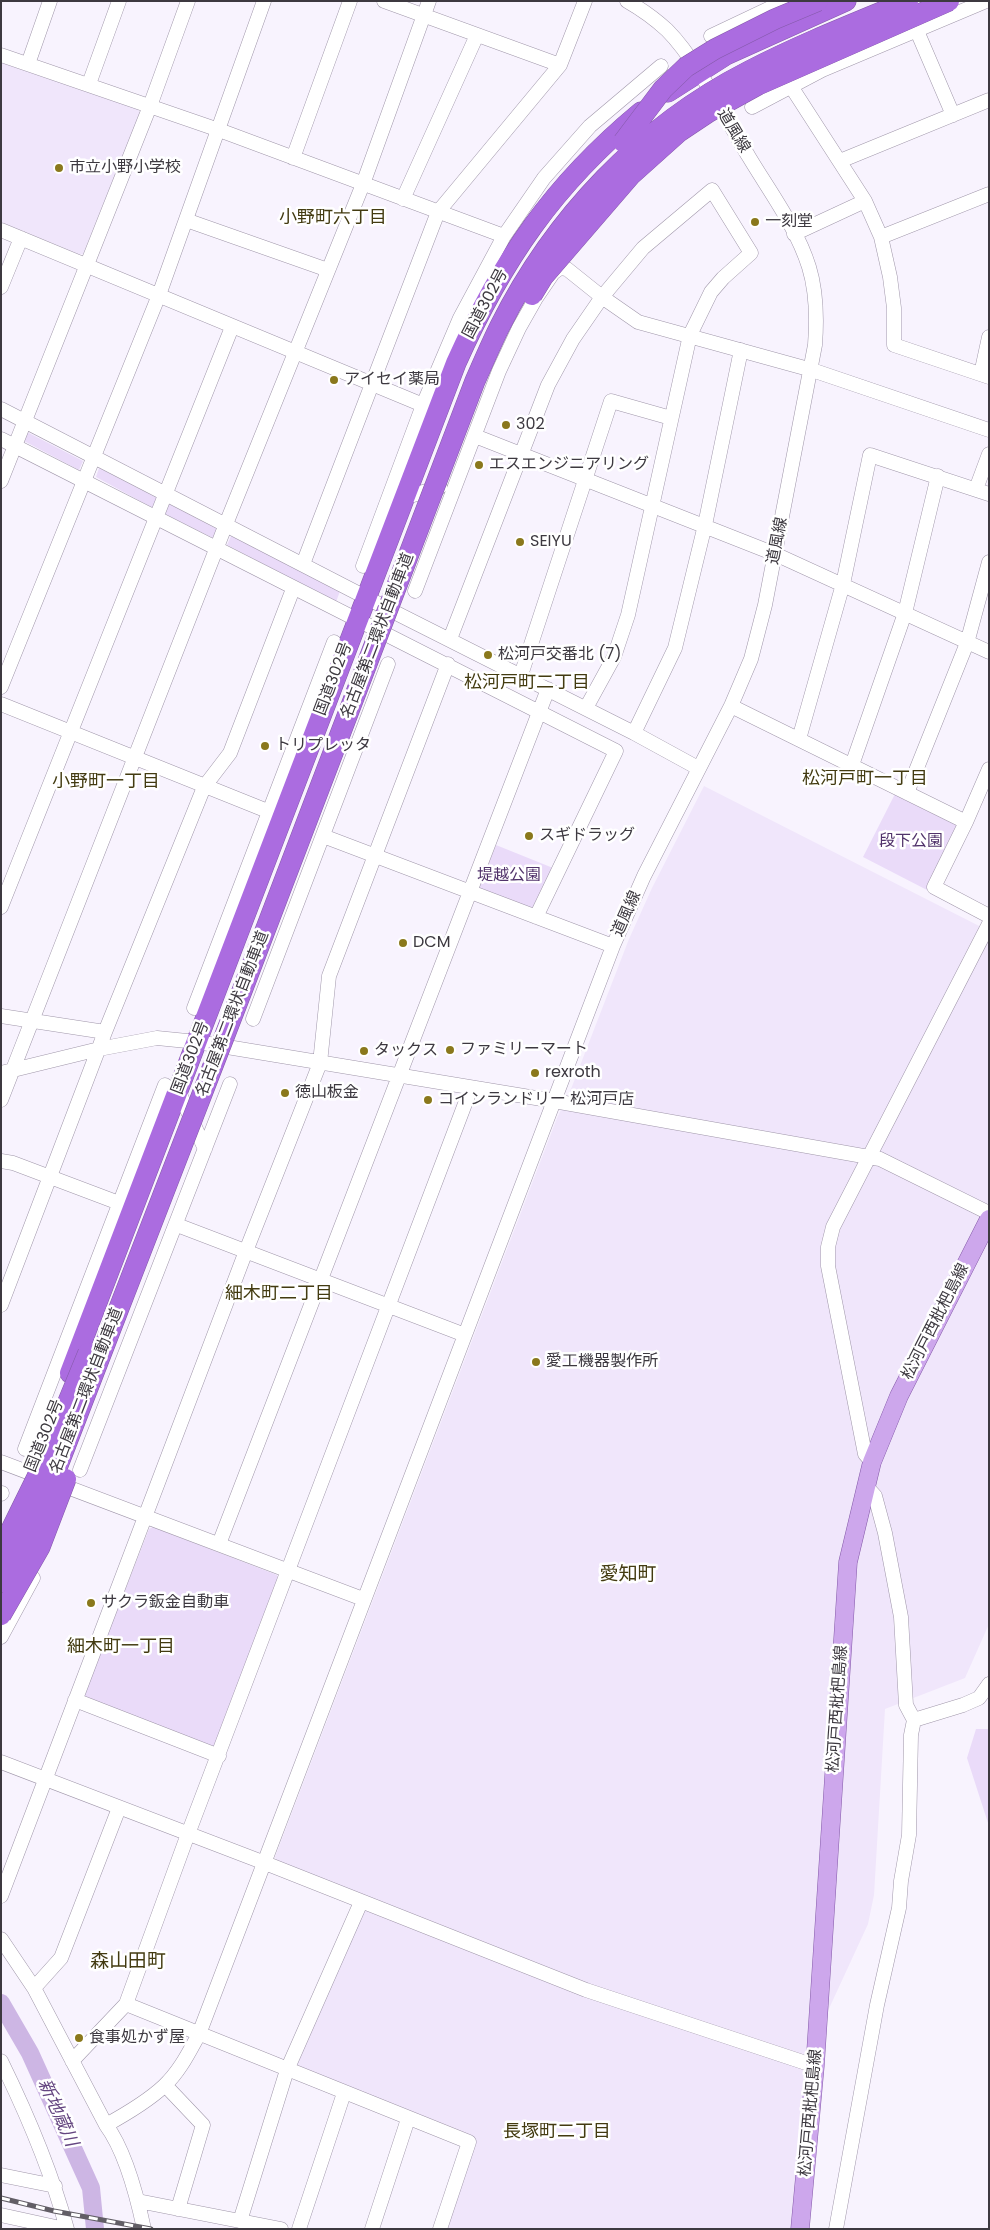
<!DOCTYPE html>
<html>
<head>
<meta charset="utf-8">
<style>
	body { margin:0 }
	#map { position:relative; width:990px; height:2230px; overflow:hidden; background:#f8f3fe; font-family:Poppins,sans-serif }
	canvas { display:block }
	.frame { position:absolute; inset:0; border:2px solid #3d3940; pointer-events:none }
</style>
</head>
<body>
<div id="map">
<canvas width="990" height="2230"></canvas>
<div class="frame"></div>
</div>
<script>
const g = document.querySelector('canvas').getContext('2d');
g.lineJoin = 'round';
function fillPath(path, color) { g.fillStyle = color; g.fill(path, 'evenodd'); }
function stroke(path, color, width, dash) { g.strokeStyle = color; g.lineWidth = width; g.lineCap = dash ? 'butt' : 'round'; g.setLineDash(dash || []); g.stroke(path); }
function drawText(font, color, halo, rows, align = 'center') {
  g.font = font + ' Poppins,"Noto Sans JP",sans-serif'; g.lineWidth = 5; g.setLineDash([]); g.textBaseline = 'middle'; g.strokeStyle = halo; g.fillStyle = color; for (const [text, x, y, turn = 0] of rows) {
    g.save(); g.translate(x, y); g.rotate((+turn || 0) * Math.PI / 180); g.textAlign = isNaN(turn) ? turn : align; if (halo) g.strokeText(text, 0, 0); g.fillText(text, 0, 0); g.restore();
  }
}
const built = new Path2D(`
	M1,62L138,109L140,114L83,254H79L1,222Z
	M704,786L989,931V1624L965,1678L885,1709L874,1895L868,1924L808,2054L794,2229H443L471,2138L295,2066L367,1898L277,1863L275,1857L557,1118L571,1089L629,939L652,888Z`);
const green = new Path2D(`
	M27,432L83,461L79,470L24,441Z
	M99,468L157,498L153,508L96,477Z
	M169,504L219,530L215,539L165,514Z
	M231,536L340,591L336,602L227,545Z
	M895,794L957,825L959,829L927,890L863,857Z
	M496,845L553,868L531,910L478,889Z
	M153,1527L277,1575L278,1578L214,1747L210,1748L83,1697L149,1529Z
	M976,1729H989V1826L967,1758Z`);
const river = new Path2D(`
	M1,2003L30,2053L91,2188L95,2229`);
const minor = new Path2D(`
	M384,1L560,65
	M917,31L953,115
	M711,36L785,1
	M1,55L219,130L504,236
	M28,64L50,1
	M89,84L119,1
	M794,91L865,201L881,237L890,277L894,308V345L989,377
	M752,107L822,70L986,1
	M293,158L350,1
	M840,161L989,100
	M403,199L477,35
	M186,220L328,270
	M1,230L423,405
	M794,234L865,201
	M881,237L989,194
	M1,287L21,238
	M981,374L989,337
	M1,409L402,616L634,733L698,768
	M475,436L775,554L989,652
	M1,439L616,751L536,917
	M1,481L150,106L188,1
	M976,489L989,454
	M403,498L440,487
	M303,564L438,212L560,65L585,1
	M363,566L423,405L460,318L504,236L544,178L590,126L661,66
	M415,591L499,371L519,328L536,298L553,273L560,268L567,269L602,297L638,322L812,370L989,430
	M450,639L548,385L573,339L602,297L643,248L712,190L751,253L723,278L711,292L690,335L628,615L614,657L586,708
	M521,675L611,401L671,418
	M1,687L159,295L264,1
	M1,704L270,812
	M731,706L966,822
	M634,733L675,648L705,525L741,350
	M799,739L843,584L870,455L989,494
	M852,765L905,613L938,476
	M989,769L966,822L934,887L989,916
	M907,793L967,643L989,562
	M323,836L613,946
	M1,907L232,327
	M194,1008L334,642
	M1,1016L105,1032
	M253,1019L388,664
	M1,1073L99,1049L157,1038L197,1042L554,1101L880,1159L989,1213
	M178,1090L205,1149
	M1,1100L226,524L363,184L429,1
	M1,1161L13,1163L119,1203
	M177,1225L465,1335
	M1,1305L105,1032L204,787L230,753L293,589
	M25,1449L165,1085
	M1,1462L363,1599
	M872,1462L865,1454L828,1266V1247L833,1227L989,924
	M80,1470L230,1084
	M866,1486L875,1496L885,1533L901,1617L906,1705L914,1720
	M1,1494L2,1493
	M219,1544L548,689
	M1,1637L33,1578
	M75,1700L219,1756
	M1,1762L265,1863L586,1990L815,2066
	M1,1896L246,1251L320,1063L329,976L448,664
	M1,1939L34,1988L106,2125C126,2152 137,2196 144,2229
	M34,1988L61,1958L119,1808
	M126,2004L469,2142L440,2229
	M1,2061C28,2116 51,2170 67,2229
	M72,2061L126,2004L188,1834L471,1088
	M165,2085L203,2125L178,2209
	M106,2125C126,2114 148,2101 164,2086C180,2071 189,2052 199,2034L613,946L644,876L731,706L751,659L765,605L815,345C817,319 817,293 809,267C797,228 770,192 749,157C726,119 697,60 667,30C655,19 641,9 627,1
	M1,2175L55,2186
	M138,2201L281,2229
	M1,2215L65,2229
	M240,2221L287,2070L361,1902
	M299,2229L344,2093
	M372,2229L408,2119
	M836,2229L877,2005L899,1908L901,1881L909,1835L911,1735L914,1720L963,1705L979,1698L989,1684`);
const major = new Path2D(`
	M800,2229L815,2066L848,1562L872,1462L899,1396L989,1219`);
const highway = new Path2D(`
	M668,92L726,55L846,1
	M70,1373L456,363C502,260 553,185 641,112`);
const rail = new Path2D(`
	M1,2198L54,2211L151,2229`);
const highwayBridge = new Path2D(`
	M623,142L663,89L686,67L715,49L775,19L818,1
	M532,295L543,277L631,175L679,132L709,112L758,85L949,1
	M1,1550L37,1477L88,1353
	M1,1582L28,1534L50,1486L242,991L475,381C483,363 491,344 500,326C554,218 641,126 749,71C801,44 855,23 908,1
	M1,1615L40,1547L66,1479`);
const markers = [
	[59,168,5,"#8a781c"],
	[755,222,5,"#8a781c"],
	[334,380,5,"#8a781c"],
	[506,425,5,"#8a781c"],
	[479,465,5,"#8a781c"],
	[520,542,5,"#8a781c"],
	[488,655,5,"#8a781c"],
	[265,746,5,"#8a781c"],
	[529,836,5,"#8a781c"],
	[403,943,5,"#8a781c"],
	[450,1050,5,"#8a781c"],
	[364,1051,5,"#8a781c"],
	[535,1073,5,"#8a781c"],
	[285,1093,5,"#8a781c"],
	[428,1100,5,"#8a781c"],
	[536,1362,5,"#8a781c"],
	[91,1603,5,"#8a781c"],
	[79,2038,5,"#8a781c"]
];
const streetNames = [
	["道風線",733,131,59],
	["国道302号",486,304,-62],
	["道風線",778,541,-79],
	["名古屋第二環状自動車道",378,636,-69],
	["国道302号",334,679,-69],
	["道風線",627,914,-66],
	["名古屋第二環状自動車道",233,1014,-69],
	["国道302号",191,1058,-69],
	["松河戸西枇杷島線",936,1322,-63],
	["名古屋第二環状自動車道",87,1391,-69],
	["国道302号",45,1436,-68],
	["松河戸西枇杷島線",838,1709,-86],
	["松河戸西枇杷島線",811,2113,-85]
];
const poiNames = [
	["市立小野小学校",69,168],
	["一刻堂",765,222],
	["アイセイ薬局",344,380],
	["302",516,425],
	["エスエンジニアリング",489,465],
	["SEIYU",530,542],
	["松河戸交番北 (7)",498,655],
	["トリプレッタ",275,746],
	["スギドラッグ",539,836],
	["DCM",413,943],
	["ファミリーマート",460,1050],
	["タックス",374,1051],
	["rexroth",545,1073],
	["徳山板金",295,1093],
	["コインランドリー 松河戸店",438,1100],
	["愛工機器製作所",546,1362],
	["サクラ鈑金自動車",101,1603],
	["食事処かず屋",89,2038]
];
const parkNames = [
	["段下公園",911,842],
	["堤越公園",509,876]
];
const neighbourhoodNames = [
	["小野町六丁目",333,218],
	["松河戸町二丁目",527,683],
	["松河戸町一丁目",865,779],
	["小野町一丁目",106,782],
	["細木町二丁目",279,1294],
	["細木町一丁目",121,1647],
	["長塚町二丁目",557,2132]
];
const waterNames = [
	["新地蔵川",57,2113,66]
];
const quarterNames = [
	["愛知町",628,1575],
	["森山田町",128,1962]
];
fillPath(built, '#f0e6fb');
fillPath(green, '#eadbf9');
stroke(river, '#cdb6e4', 18);
stroke(minor, '#a097aa', 15);
stroke(major, '#845aa8', 19);
stroke(highway, '#845aa8', 21);
stroke(minor, '#fff', 14);
stroke(major, '#cda7ec', 18);
stroke(highway, '#ab6ce0', 20);
stroke(rail, '#625e66', 5);
stroke(rail, '#fff', 3, [9]);
stroke(highwayBridge, '#845aa8', 21, []);
stroke(highwayBridge, '#ab6ce0', 20);
for (const [x, y, r, color] of markers) { const dot = new Path2D(); dot.arc(x, y, r, 0, 2 * Math.PI); g.fillStyle = color; g.fill(dot); stroke(dot, '#fff', 2); }
drawText('16px', '#3d3940', '#fff', streetNames);
drawText('16px', '#3d3940', '#fff', poiNames, 'left');
drawText('16px', '#51336b', '#fff', parkNames);
drawText('18px', '#433b11', '#fff', neighbourhoodNames);
drawText('italic 18px', '#654681', '#fff', waterNames);
drawText('19px', '#433b11', '#fff', quarterNames);
</script>
</body>
</html>
